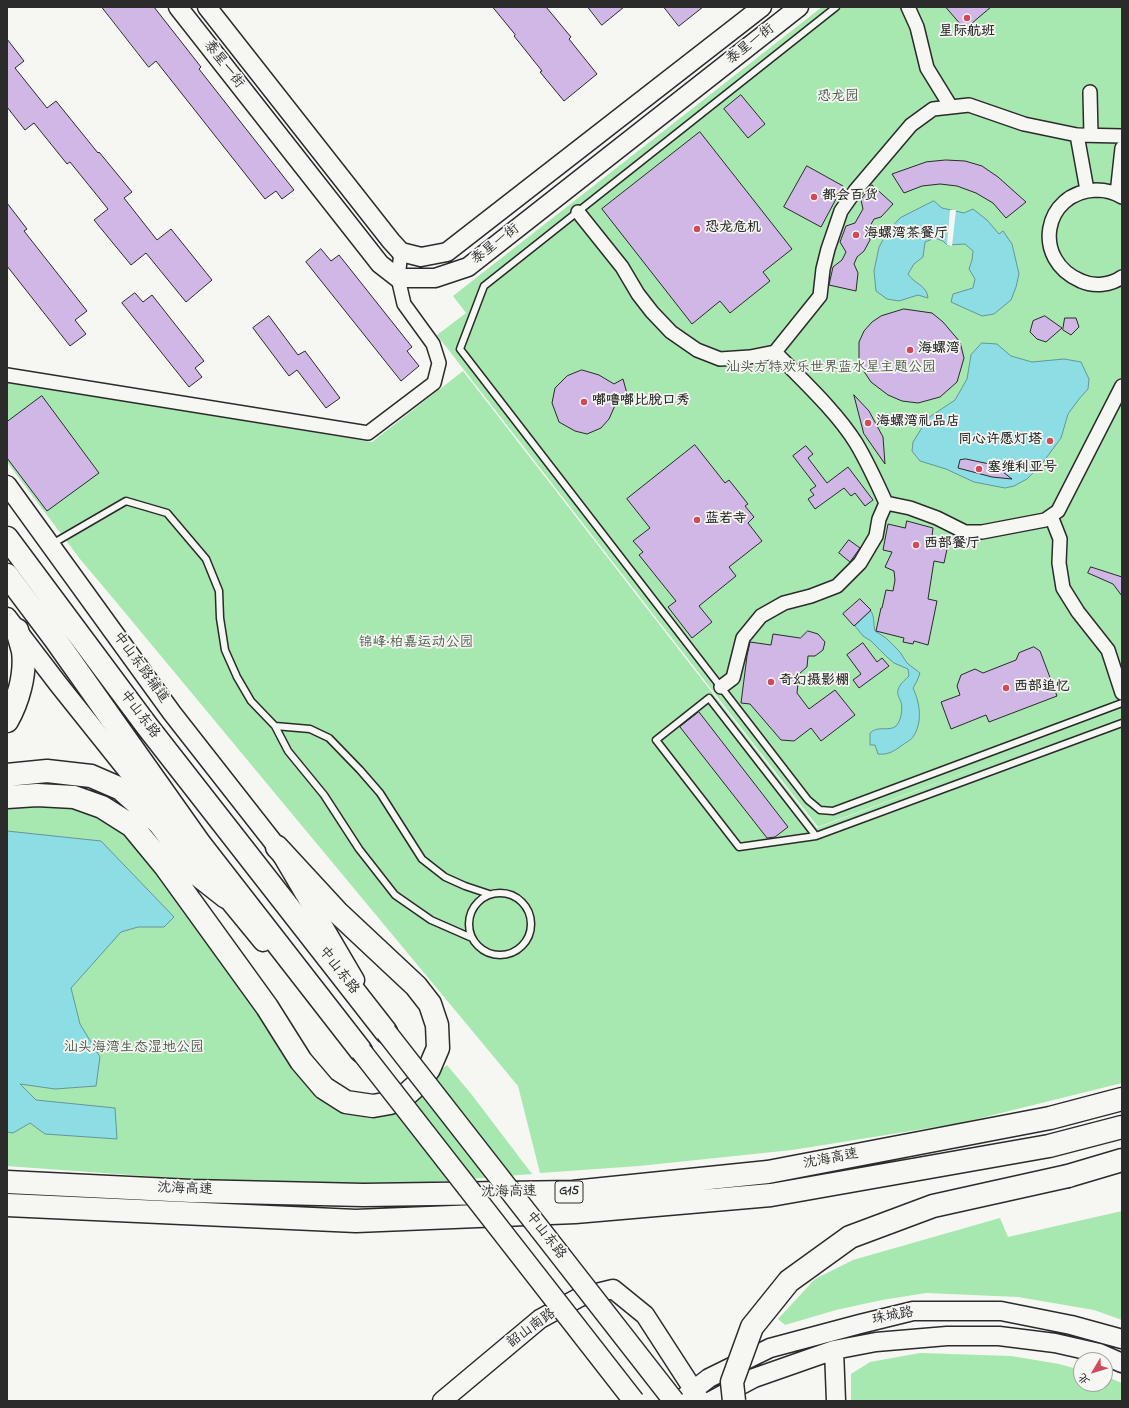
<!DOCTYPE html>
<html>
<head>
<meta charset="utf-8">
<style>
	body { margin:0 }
	#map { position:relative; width:1129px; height:1408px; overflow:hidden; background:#f6f6f2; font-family:"Indie Flower","LXGW WenKai TC",sans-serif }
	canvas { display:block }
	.frame { position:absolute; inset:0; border:8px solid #2b2b2b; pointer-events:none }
	.north { position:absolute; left:1073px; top:1352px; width:40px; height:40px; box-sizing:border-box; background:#f6f6f2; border:1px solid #a5a5a2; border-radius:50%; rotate:232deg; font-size:11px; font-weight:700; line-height:16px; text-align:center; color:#2b2b2b }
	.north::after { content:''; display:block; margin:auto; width:14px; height:18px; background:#d1495b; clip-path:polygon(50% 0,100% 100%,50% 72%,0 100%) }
</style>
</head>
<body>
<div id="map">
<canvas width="1129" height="1408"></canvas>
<div class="frame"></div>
<div class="north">北</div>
</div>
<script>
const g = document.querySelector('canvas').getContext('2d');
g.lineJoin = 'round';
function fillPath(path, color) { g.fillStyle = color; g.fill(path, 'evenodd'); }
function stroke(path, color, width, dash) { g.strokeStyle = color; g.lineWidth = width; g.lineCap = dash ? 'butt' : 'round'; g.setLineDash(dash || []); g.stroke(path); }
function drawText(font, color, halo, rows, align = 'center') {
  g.font = font + ' "Indie Flower","LXGW WenKai TC",sans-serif'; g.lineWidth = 3.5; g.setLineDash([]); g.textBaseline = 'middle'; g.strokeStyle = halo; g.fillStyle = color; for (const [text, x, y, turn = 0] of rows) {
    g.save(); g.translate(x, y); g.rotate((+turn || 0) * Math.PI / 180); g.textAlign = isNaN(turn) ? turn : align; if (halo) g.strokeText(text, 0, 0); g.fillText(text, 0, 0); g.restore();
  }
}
const green = new Path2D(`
	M822,7H1122V1083L961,1123L792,1150L639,1166L540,1173L518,1086L112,597L80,559L7,462V382L372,442L463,371L817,828L1071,733L818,827L437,335L466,313L453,296Z
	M38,801L91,810L129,834L320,1098L352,1114L373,1119L388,1114L447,1065L472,1095L532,1174L394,1185L255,1184L7,1166V804Z
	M1122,1211V1320L1094,1310L1018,1297L926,1293L882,1300L836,1310L785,1325L778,1319L815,1279L853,1260L1000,1218L1008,1237Z
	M920,1353L1011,1356L1059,1364L1081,1370V1384H1105V1376L1122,1383V1401H851V1374L870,1362Z`);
const water = new Path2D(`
	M934,201L942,208L964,213L973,209L987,220L999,234L1003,231L1012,244L1019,274L1016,287L1011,300L994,314L982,316L951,302L953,294L973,288L975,279L969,269L972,260L973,251L965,244L947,245L943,241L935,238L925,242L923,257L914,264L908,274C914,284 927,285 928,298L918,295L899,301L887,299L876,291L874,271L879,247L888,231L900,218Z
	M982,343L997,344L1011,356L1032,362L1064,359L1081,362L1089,379L1088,389L1079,399L1068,414L1061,438L1041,465L1027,479L1014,486L1005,488L974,482L946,469L920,461L912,451L913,442L928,418L955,400L967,379L971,355Z
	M871,611C875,618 873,623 875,631L886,638L900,652L907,663L920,673L917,681L913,688C920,703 923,722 913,737C911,740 905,743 901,746C893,752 887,755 878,754L875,745H870V733C878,725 889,732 896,726C901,721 903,709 901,702C899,697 896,694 899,687C901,683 906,679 909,676L908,669L894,663L887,657L871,641L863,636L855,626Z
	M7,831L101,841L174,917L164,927H138L121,932L71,988L80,1024L100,1057L96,1086L55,1089L20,1084L36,1100L115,1108L117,1139L45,1134L30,1123L13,1133L7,1132Z`);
const pier = new Path2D(`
	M950,210H956L952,246L947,245Z`);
const building = new Path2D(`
	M102,7H154L201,67L199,69L294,190L282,199L276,191L265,199L156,61L149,67Z
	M493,7H546L571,37L569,39L597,74L564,101L540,72L542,71L514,36L515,35Z
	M588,7H624L602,25Z
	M664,7H703L679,26Z
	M946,7H991L965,29Z
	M7,39L24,61L15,68L47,108L56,101L98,153L99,152L132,192L124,198L157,240L171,229L212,280L186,302L146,253L131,265L94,220L108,209L70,162L67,164L34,123L25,130L7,107Z
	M741,95L765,124L748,138L724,109Z
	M700,132L792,249L763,272L770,281L730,313L720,301L692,324L602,209Z
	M946,160L965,161L982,166L998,177L1026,202L1006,218L993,203L976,193L957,186L940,184L922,186L904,193L892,174L926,162Z
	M807,166L843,186L821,227L784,207Z
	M872,185L893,204L881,217L874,219L868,230L870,240L864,251L857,257L854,264L858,273L856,291L829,285L833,267L842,260L846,252L840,242L846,226L855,223L863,209L861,200Z
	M7,203L27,229L24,231L87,311L75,320L86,334L70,346L7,266Z
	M321,249L331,261L339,255L412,347L407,351L419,366L401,381L306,262Z
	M135,293L143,302L152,295L204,361L195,368L202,377L189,387L122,303Z
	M904,309L932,313L943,322L960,342L964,358L957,382L940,397L918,403L902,401L888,395L871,382L863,370L859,359V342L864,331L872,322L881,316Z
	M269,316L298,355L305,351L340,398L326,408L297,370L289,376L253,328Z
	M1045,316L1062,328L1046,342L1037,339L1030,332L1033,321Z
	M1065,318H1076L1079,327L1071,335L1063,330Z
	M582,370L599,375L614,384L623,379L629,401H617L609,419L601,428L587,434L575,431L559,422L552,403L555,388L567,376Z
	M854,395L869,411L883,437L885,464L864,434Z
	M42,396L99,473L47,511L7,458V422Z
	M695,445L725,483L729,480L748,504L745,506L754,517L748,523L762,541L729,567L736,576L699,606L712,622L692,638L668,607L676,601L639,555L643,552L633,541L650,528L627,499Z
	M806,446L813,454L808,458L827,483L848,467L873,500L865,506L855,493L851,496L844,488L815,509L808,499L814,495L810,490L816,486L793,456Z
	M966,459L994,465L1012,479L992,477L958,468L960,460Z
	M907,521L933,528L932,536L949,540L944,563L934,561L928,599L937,601L928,645L914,641L913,644L903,642L904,638L876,631L881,608H882L886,590L893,591L895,580L894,571L885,567L892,552L883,550L888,524L905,528Z
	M849,540L860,548L850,562L839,553Z
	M1091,567L1122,577V596L1113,584L1088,573Z
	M860,599L871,610L854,626L843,614Z
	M808,631L818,634L825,642L823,650L815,656H808L807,667L799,674L797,693L809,709L835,690L855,715L821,741L811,728L794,741L781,740L750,704L741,703L747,656L750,642L771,645L773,634L800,638Z
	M863,643L877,662L882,658L889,666L859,688L853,680L861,674L847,655Z
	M1034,647L1040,651L1057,696L989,722L986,715L951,729L941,702L960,695L957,686L961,675L975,669L983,673L1016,660L1019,653Z
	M699,712L788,827L775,837L767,838L680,727Z`);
const lane = new Path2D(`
	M836,7L484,286L460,349L808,800L820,810L833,811L1122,703
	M52,544L126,501L167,513L206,559L219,591L220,618L225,650L237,677L251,701L275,726L288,751L324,795L359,849L395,895L431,920L472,938
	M275,726L310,729L329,738L360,770L380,793L422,859L445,877L465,886L489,894
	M816,836L709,698L656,740L739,847L816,836L1122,723
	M469 924a31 31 0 1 1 62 0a31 31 0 1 1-62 0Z`);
const street = new Path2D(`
	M908,7L917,27L927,68L951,107
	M1090,92L1091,135
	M1077,135L1087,190
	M1117,194L1122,148
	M1122,197C1114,192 1105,190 1096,190C1043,192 1031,260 1081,281C1094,287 1111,285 1122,277
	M578,212L622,267L638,294L652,312L671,332L697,350L720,359L750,357L775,352L820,296L823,269L828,249L841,211L855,191L911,125L933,109L969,105L1024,124L1077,135L1122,136
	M775,352C802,380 836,411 856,443C868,463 877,483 886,503L910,508L937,518L965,532H982L1045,520L1058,511L1122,386
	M7,375L368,433L434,383L439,363L433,344L404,304L398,278L401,252
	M1051,516L1060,539L1059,563L1063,588L1078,612L1108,650L1122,693
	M721,687L733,678L743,638L761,616L784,603L811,596L837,586L860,563L876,536L879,519L886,503`);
const secondary = new Path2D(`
	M178,7L380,264L398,278H435L468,267L799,7
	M207,7L391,241L401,252L421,257L447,252L762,7
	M7,485L172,713L277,847L355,980
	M7,617L59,685L170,824
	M217,886L263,942
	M834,1350L836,1401
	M442,1401L540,1319L580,1297L613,1289L645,1315L700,1400
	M679,1401L709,1378L770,1348L860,1324L913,1311H1001L1071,1325L1122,1339
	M711,1401L754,1378L834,1350L876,1342L947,1336H999L1055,1343L1099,1353L1122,1363`);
const highway = new Path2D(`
	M7,538L147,726L386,1032
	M7,575L55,639L200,844L361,1051
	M7,721C18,702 26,674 23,651C21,644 19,637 17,630
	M7,775L47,771L91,776L121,789L159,823L198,875L226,897
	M7,797L37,795L74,797L102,807L132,826L165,866L267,1007L301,1061L324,1088L346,1102L373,1106L390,1103L408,1093L418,1084L429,1069L438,1048L437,1025L430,1004L416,986L337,912L277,847
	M1068,1176L1122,1160
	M7,1182L191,1191L363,1195L573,1192L768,1172L1050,1118L1122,1099
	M7,1205L356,1221L575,1212L771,1195L1049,1146L1122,1127`);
const primaryBridge = new Path2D(`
	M386,1032L674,1401
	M361,1051L634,1401`);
const highwayBridge = new Path2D(`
	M734,1401L732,1382L752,1327L789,1281L850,1237L933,1206L1068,1176`);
const markers = [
	[967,18,4,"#d1495b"],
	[814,197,4,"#d1495b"],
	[697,229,4,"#d1495b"],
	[856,235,4,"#d1495b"],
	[910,350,4,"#d1495b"],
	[584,402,4,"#d1495b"],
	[868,423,4,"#d1495b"],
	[1050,441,4,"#d1495b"],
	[979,469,4,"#d1495b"],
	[697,520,4,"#d1495b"],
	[916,545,4,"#d1495b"],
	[771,682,4,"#d1495b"],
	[1006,688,4,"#d1495b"]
];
const shields = [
	[569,1192,28]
];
const shieldNames = [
	["G15",569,1192]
];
const poiNames = [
	["星际航班",967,33,"center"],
	["都会百货",822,197],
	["恐龙危机",705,229],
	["海螺湾茶餐厅",864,235],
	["海螺湾",918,350],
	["嘟噜嘟比脱口秀",592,402],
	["海螺湾礼品店",876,423],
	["同心许愿灯塔",1042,441,"right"],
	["塞维利亚号",987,469],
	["蓝若寺",705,520],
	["西部餐厅",924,545],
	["奇幻摄影棚",779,682],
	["西部追忆",1014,688]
];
const streetNames = [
	["泰星一街",751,45,-38],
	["泰星一街",223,65,52],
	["泰星一街",496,245,-38],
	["中山东路辅道",140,668,54],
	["中山东路",139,715,53],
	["中山东路",338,971,52],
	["沈海高速",831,1160,-11],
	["沈海高速",185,1190,2],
	["沈海高速",509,1193,-1],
	["中山东路",545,1236,52],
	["珠城路",893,1317,-11],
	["韶山南路",532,1329,-36]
];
const parkNames = [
	["恐龙园",838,98],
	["汕头方特欢乐世界蓝水星主题公园",831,369],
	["锦峰·柏嘉运动公园",416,644],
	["汕头海湾生态湿地公园",134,1049]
];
fillPath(green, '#a7e7b0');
fillPath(water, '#8cdde4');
stroke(water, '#65969a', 1);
fillPath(pier, '#f6f6f2');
fillPath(building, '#d0b7e6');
stroke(building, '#2b2b2b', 1);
stroke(lane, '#2b2b2b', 9);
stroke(street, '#2b2b2b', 16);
stroke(secondary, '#2b2b2b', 21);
stroke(highway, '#2b2b2b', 25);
stroke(lane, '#f6f6f2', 6);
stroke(street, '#f6f6f2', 13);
stroke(secondary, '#f6f6f2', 18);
stroke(highway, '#f6f6f2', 22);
stroke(primaryBridge, '#2b2b2b', 23, []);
stroke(highwayBridge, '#2b2b2b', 25, []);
stroke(primaryBridge, '#f6f6f2', 20);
stroke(highwayBridge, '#f6f6f2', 22);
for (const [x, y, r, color] of markers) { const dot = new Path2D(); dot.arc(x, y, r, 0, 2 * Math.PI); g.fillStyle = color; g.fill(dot); stroke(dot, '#f6f6f2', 1.5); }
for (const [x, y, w] of shields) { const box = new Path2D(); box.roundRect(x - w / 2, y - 11, w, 22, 3); g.fillStyle = '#f6f6f2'; g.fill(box); stroke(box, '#2b2b2b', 1); }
drawText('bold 13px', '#2b2b2b', null, shieldNames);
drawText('bold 14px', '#2b2b2b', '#f6f6f2', poiNames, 'left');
drawText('14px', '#2b2b2b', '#f6f6f2', streetNames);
drawText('14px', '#4a5a4c', '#f6f6f2', parkNames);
</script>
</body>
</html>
